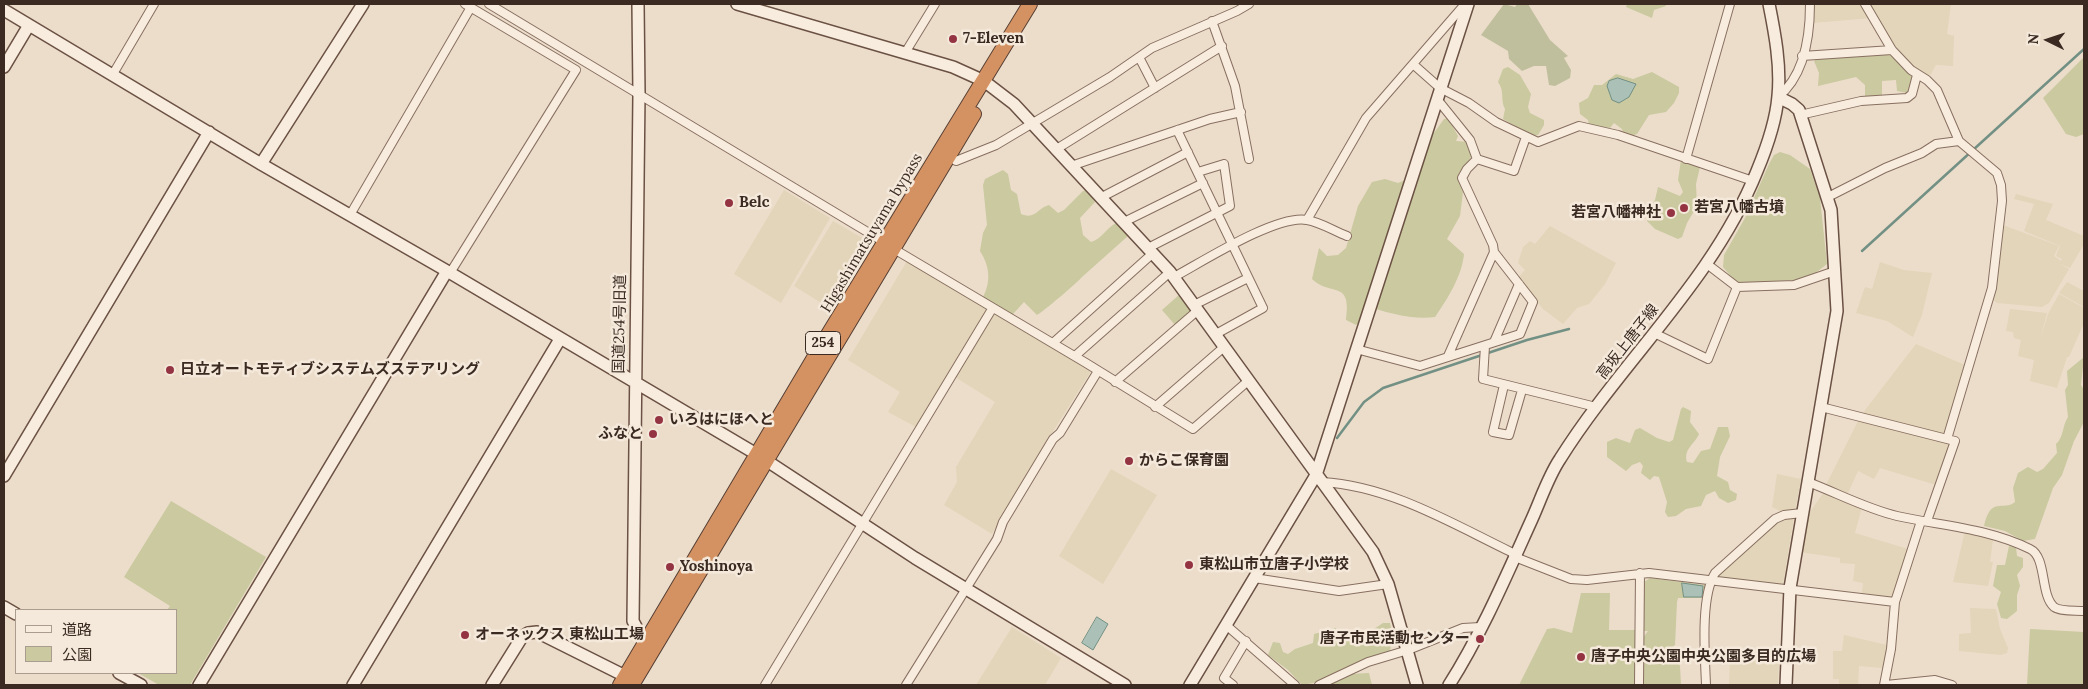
<!DOCTYPE html>
<html>
<head>
<meta charset="utf-8">
<style>
	body { margin:0 }
	#map { position:relative; width:2088px; height:689px; overflow:hidden; background:#ecddcb; font-family:Lora,"Noto Sans JP",serif }
	canvas { display:block }
	.frame { position:absolute; inset:0; border:5px solid #3a2a22; pointer-events:none }
	.legend { position:absolute; left:15px; top:609px; width:162px; height:65px; box-sizing:border-box; background:#f4e9da; border:1px solid #aa9d90; margin:0; padding:6px 9px; list-style:none; font-size:15px; color:#3a2a22 }
	.legend li { display:flex; align-items:center; gap:10px; height:25px }
	.legend b { width:25px; border:1px solid #aa9d90 }
	.north { position:absolute; left:2023px; top:15px; width:50px; height:50px; -webkit-text-stroke:4px #f4e9da; paint-order:stroke; rotate:274deg; font-size:14px; font-weight:700; line-height:20px; text-align:center; color:#3a2a22 }
	.north::after { content:''; display:block; margin:auto; width:18px; height:22px; background:#3a2a22; clip-path:polygon(50% 0,100% 100%,50% 72%,0 100%) }
</style>
</head>
<body>
<div id="map">
<canvas width="2088" height="689"></canvas>
<div class="frame"></div>
<ul class="legend">
<li><b style="height:6px;background:#f7ecde"></b>道路</li>
<li><b style="height:14px;background:#cac99f"></b>公園</li>
</ul>
<div class="north">N</div>
</div>
<script>
const g = document.querySelector('canvas').getContext('2d');
g.lineJoin = 'round';
function fillPath(path, color) { g.fillStyle = color; g.fill(path, 'evenodd'); }
function stroke(path, color, width, dash) { g.strokeStyle = color; g.lineWidth = width; g.lineCap = dash ? 'butt' : 'round'; g.setLineDash(dash || []); g.stroke(path); }
function drawText(font, color, halo, rows, align = 'center') {
  g.font = font + ' Lora,"Noto Sans JP",serif'; g.lineWidth = 5; g.setLineDash([]); g.textBaseline = 'middle'; g.strokeStyle = halo; g.fillStyle = color; for (const [text, x, y, turn = 0] of rows) {
    g.save(); g.translate(x, y); g.rotate((+turn || 0) * Math.PI / 180); g.textAlign = isNaN(turn) ? turn : align; if (halo) g.strokeText(text, 0, 0); g.fillText(text, 0, 0); g.restore();
  }
}
const farmland = new Path2D(`
	M1812,4H1863L1872,18L1812,23Z
	M1868,4H1951L1947,34L1954,36L1953,66L1936,65L1931,74L1926,76L1914,70L1892,44Z
	M784,190L830,218L781,303L734,274Z
	M2016,194L2053,204L2046,220L2084,236V244L2070,268L2060,264L2069,269L2049,303L2042,307L1997,303L1992,299L2003,225L2059,246L2054,256L2061,261L2062,259L2056,256L2060,246L2024,231L2034,204L2014,199Z
	M833,221L871,243L831,309L794,286Z
	M1550,226L1616,263L1605,284L1589,304L1577,308L1563,324L1543,309L1518,278L1525,270L1518,263L1523,247L1530,241L1535,244Z
	M907,261L988,310L916,427L888,412L900,392L848,360Z
	M1880,262L1904,270L1932,273L1922,315L1913,337L1887,321L1856,313L1865,287L1872,289Z
	M2067,282L2084,291V307L2059,293Z
	M2059,294L2084,308V323L2069,357H2067L2057,388L2030,381L2034,360L2018,356L2021,340L2014,338L2013,332L2006,331L2010,309L2047,313L2040,340L2048,314Z
	M993,313L1043,341L1089,370L1090,373L1036,458L992,534L944,505L957,482L956,467L995,402L955,377Z
	M1916,344L1965,365L1944,435L1862,414Z
	M1859,419L1949,443V447L1936,485L1880,468L1874,479L1858,471L1848,493L1826,485Z
	M1111,469L1157,495L1103,584L1059,556Z
	M1777,474L1801,479L1795,511L1784,513L1772,507Z
	M1824,492L1862,507L1855,533L1908,549L1894,593L1890,597L1862,593L1863,583L1853,581L1855,564L1840,563V558L1800,552L1806,522L1810,512Z
	M1794,517L1783,584L1715,579L1721,572L1779,521Z
	M1965,531L1993,540L1990,562H1993L1988,586L1953,582Z
	M1970,608L1996,609L2000,629L2008,648L2007,653L2001,655L1959,651V634L1971,633Z
	M1012,627L1061,658L1045,685H976Z
	M1844,635L1887,645L1883,668L1859,666L1858,685H1839V679H1833V651H1842Z
	M1779,655L1778,685H1729L1730,658Z`);
const green = new Path2D(`
	M1627,4H1665L1666,6L1654,10L1652,18L1626,7Z
	M1883,53L1897,58L1905,70L1914,77L1907,93L1897,91L1896,80L1882,81V96L1865,97V85L1856,77L1818,86L1819,73L1814,61L1817,58Z
	M2084,57V134L2076,137L2066,134L2043,98Z
	M1508,67L1520,75L1531,94L1528,107L1530,113L1544,120V125L1538,135L1532,136L1503,119L1505,109C1500,100 1505,91 1498,82L1503,69Z
	M1652,72L1679,87V93L1674,103L1666,112L1649,115L1637,134L1631,136L1623,132L1622,129L1614,123L1610,128L1589,125L1588,120L1580,114L1579,103L1588,98L1594,85H1602L1616,74L1633,79Z
	M1448,118L1458,136L1456,141L1468,142L1472,156L1459,173L1458,178L1463,192L1460,216L1447,239L1464,254C1462,276 1448,298 1435,317C1414,320 1385,313 1365,305L1361,320L1356,325L1346,320C1352,279 1331,297 1312,279L1319,248L1327,256L1338,255L1346,248L1358,206L1372,182L1385,179L1398,183L1420,174L1431,137L1444,119Z
	M1780,152L1790,155L1810,169L1820,198L1827,264L1813,275L1796,280L1741,283L1733,279L1723,267L1724,255L1745,218L1769,164L1774,155Z
	M1681,160L1700,167L1696,184L1697,206L1687,223L1682,237L1678,239L1655,229L1647,221V213L1655,200L1658,187L1680,196L1683,192L1678,180Z
	M1003,170L1008,174L1011,190L1017,194L1021,214C1036,220 1037,208 1049,205L1058,213L1064,210L1083,191L1087,190L1095,202L1080,218L1083,235L1091,242C1102,239 1106,228 1116,223L1128,236L1082,277C1079,281 1043,312 1037,315L1024,302L1013,314L1009,315L984,300L983,297C991,282 990,266 980,251L983,233L987,225L983,185L985,179Z
	M1180,294L1191,311L1175,325L1162,310Z
	M2084,357L2081,385L2084,390V422L2074,441L2062,475L2053,488L2035,539L2023,541L2005,531L1984,526C1991,495 2003,512 2015,502L2013,488L2018,473L2028,467L2037,472L2043,469L2057,453L2056,444C2064,437 2062,426 2068,417L2065,390L2068,385L2067,371Z
	M1683,407L1691,411L1690,422L1699,434C1695,444 1683,449 1687,462L1693,463L1701,451L1710,449L1718,427H1728L1730,436L1720,457L1717,476L1728,482L1730,490L1737,494L1736,500L1728,503L1719,498L1715,491L1706,495L1701,506L1686,509L1676,516L1668,517L1665,512L1667,502L1659,477L1654,476L1650,480L1641,473L1643,466L1640,462L1632,465L1626,471L1607,457V442L1616,438L1630,443L1635,430L1640,428L1657,438L1669,442L1673,440L1681,409Z
	M171,501L266,557L190,685H159L138,673H176V610H167L170,606L124,577Z
	M2009,546L2016,547L2017,556L2023,558V567L2017,575L2020,586L2017,595V611L2007,619L2001,618L1997,604L2001,592L1993,586L1997,565H2005Z
	M1650,578L1705,585V598H1678L1677,602L1675,645L1671,648L1680,666L1681,685H1642V639L1648,631H1643L1644,582Z
	M1581,593H1610L1609,630H1635V685H1519L1547,629L1554,628L1572,633Z
	M1383,623H1390L1392,633L1390,652L1342,669L1339,672L1341,680L1352,674L1369,673L1372,685H1321L1318,682L1302,685L1288,670L1268,655L1273,642L1280,643L1283,652L1288,654L1295,649L1313,643L1314,634L1336,628L1337,633L1365,635Z
	M2030,629L2084,632V685H2027Z`);
const cemetery = new Path2D(`
	M1504,4L1515,7L1517,4H1528L1550,40L1568,56L1564,58L1571,70L1570,78L1555,86L1549,85L1546,66H1534L1522,71L1509,59L1508,51L1481,35Z`);
const water = new Path2D(`
	M1618,78L1636,84L1629,97L1619,103L1612,100L1607,86L1609,81Z
	M1682,583L1703,586L1702,597H1684Z
	M1097,617L1108,624L1093,650L1082,643Z`);
const stream = new Path2D(`
	M1862,251L2084,49
	M1337,438L1364,402L1383,388L1527,340L1569,329`);
const street = new Path2D(`
	M489,4L884,242
	M1865,4L1892,50L1911,70L1927,80L1937,90L1959,141L1997,173L2001,185L2002,201L1992,288L1947,439L1955,441L1927,521
	M1212,21L1235,86L1249,159
	M905,53L935,4
	M1802,56L1892,50
	M1139,57L1155,88
	M1414,65L1440,88L1469,103L1496,122L1538,142L1579,126L1618,135L1753,181
	M113,74L154,4
	M1778,97C1804,76 1810,36 1810,4
	M1437,99L1470,140L1477,159L1514,171L1526,137
	M1800,115L1861,101L1907,98L1912,94L1917,75
	M1177,130L1263,308L1216,334
	M1055,150L1222,46
	M949,156L956,161L996,145L1110,77L1152,48L1237,11L1249,4
	M1477,159L1467,169L1462,178L1493,245L1494,252
	M1686,159L1730,4
	M1071,166L1210,119L1241,112
	M1828,197L1885,168L1922,153L1936,144L1959,141
	M1100,198L1188,152
	M350,215L471,7
	M1307,220L1366,118L1465,4
	M1124,222L1203,183
	M1148,248L1230,206L1224,164L1198,172
	M894,249L1086,363L1193,429L1248,381
	M1707,264L1737,287L1794,285L1835,271
	M450,273L576,70L465,4
	M1174,277C1202,262 1277,214 1307,220C1320,222 1334,231 1347,236
	M1194,305L1248,278
	M1654,333L1708,359L1737,287
	M1494,342L1519,284
	M1053,343L1152,254
	M1485,346L1483,379L1596,407
	M1356,349L1420,366L1520,334L1533,302L1494,252L1448,356
	M1075,356L1170,272
	M1115,382L1197,311
	M1504,385L1493,432L1509,435L1522,390
	M1155,407L1224,347
	M1821,407L1947,439
	M1322,482C1390,486 1451,523 1511,552L1520,559L1571,579L1587,580L1649,573L1895,602
	M1808,482C1837,493 1867,509 1897,516C1942,526 1987,528 2030,549C2047,557 2040,595 2054,607C2061,612 2076,610 2084,611
	M1254,578L1339,591L1388,584
	M1226,625L1295,685
	M765,685L992,309
	M906,685L997,539L1003,522L1053,439L1060,433L1098,371
	M1233,685L1224,678L1246,641
	M1319,685L1368,662L1408,650L1463,628L1480,627
	M1639,685L1640,573
	M1706,685C1705,656 1700,598 1715,573L1775,519L1784,515L1802,513
	M1884,685L1891,649L1895,602L1921,521
	M1886,685L1935,680L1952,685`);
const secondary = new Path2D(`
	M638,4L639,94L633,621L640,634L648,639
	M737,4L953,67L984,81L1014,104L1170,272L1373,552L1388,584L1417,685
	M4,10L261,164L447,271L758,455L915,558L1125,685
	M4,67L29,25
	M1778,97L1792,104L1799,110L1831,210L1837,311L1790,588L1786,685
	M261,164L363,4
	M4,476L209,132
	M4,607L16,614
	M119,673L141,685
	M199,685L447,271
	M353,685L560,339
	M492,685L522,637L528,633L537,632L625,676
	M1190,685L1316,475L1468,4
	M1449,685C1482,633 1507,574 1532,519C1541,499 1548,477 1560,459C1622,360 1713,281 1757,171C1767,147 1776,122 1778,96C1781,66 1775,34 1769,4`);
const highway = new Path2D(`
	M620,685L818,351L1030,4
	M632,685L974,114`);
const markers = [
	[953,39,5,"#943443"],
	[729,203,5,"#943443"],
	[1684,208,5,"#943443"],
	[1671,213,5,"#943443"],
	[170,370,5,"#943443"],
	[659,420,5,"#943443"],
	[653,434,5,"#943443"],
	[1129,461,5,"#943443"],
	[1189,565,5,"#943443"],
	[670,567,5,"#943443"],
	[465,635,5,"#943443"],
	[1480,639,5,"#943443"],
	[1581,657,5,"#943443"]
];
const shields = [
	[823,343,35]
];
const shieldNames = [
	["254",823,343]
];
const poiNames = [
	["7-Eleven",963,39],
	["Belc",739,203],
	["若宮八幡古墳",1694,208],
	["若宮八幡神社",1661,213,"right"],
	["日立オートモティブシステムズステアリング",180,370],
	["いろはにほへと",669,420],
	["ふなと",643,434,"right"],
	["からこ保育園",1139,461],
	["東松山市立唐子小学校",1199,565],
	["Yoshinoya",680,567],
	["オーネックス 東松山工場",475,635],
	["唐子市民活動センター",1470,639,"right"],
	["唐子中央公園中央公園多目的広場",1591,657]
];
const streetNames = [
	["Higashimatsuyama bypass",872,233,-59],
	["国道254号旧道",620,324,-89],
	["高坂上唐子線",1628,342,-52]
];
fillPath(farmland, '#e2d5b9');
fillPath(green, '#cac99f');
fillPath(cemetery, '#c0bf9d');
fillPath(water, '#abc1b7');
stroke(water, '#729084', 1);
stroke(stream, '#729084', 2.5);
stroke(street, '#886f60', 10);
stroke(secondary, '#6b5143', 14);
stroke(highway, '#573f33', 16);
stroke(street, '#f7ecde', 8);
stroke(secondary, '#f7ecde', 11);
stroke(highway, '#d49263', 14);
for (const [x, y, r, color] of markers) { const dot = new Path2D(); dot.arc(x, y, r, 0, 2 * Math.PI); g.fillStyle = color; g.fill(dot); stroke(dot, '#f4e9da', 2); }
for (const [x, y, w] of shields) { const box = new Path2D(); box.roundRect(x - w / 2, y - 11.5, w, 23, 4); g.fillStyle = '#f4e9da'; g.fill(box); stroke(box, '#3a2a22', 1); }
drawText('bold 14px', '#3a2a22', null, shieldNames);
drawText('bold 15px', '#3a2a22', '#f4e9da', poiNames, 'left');
drawText('15px', '#3a2a22', '#f4e9da', streetNames);
</script>
</body>
</html>
